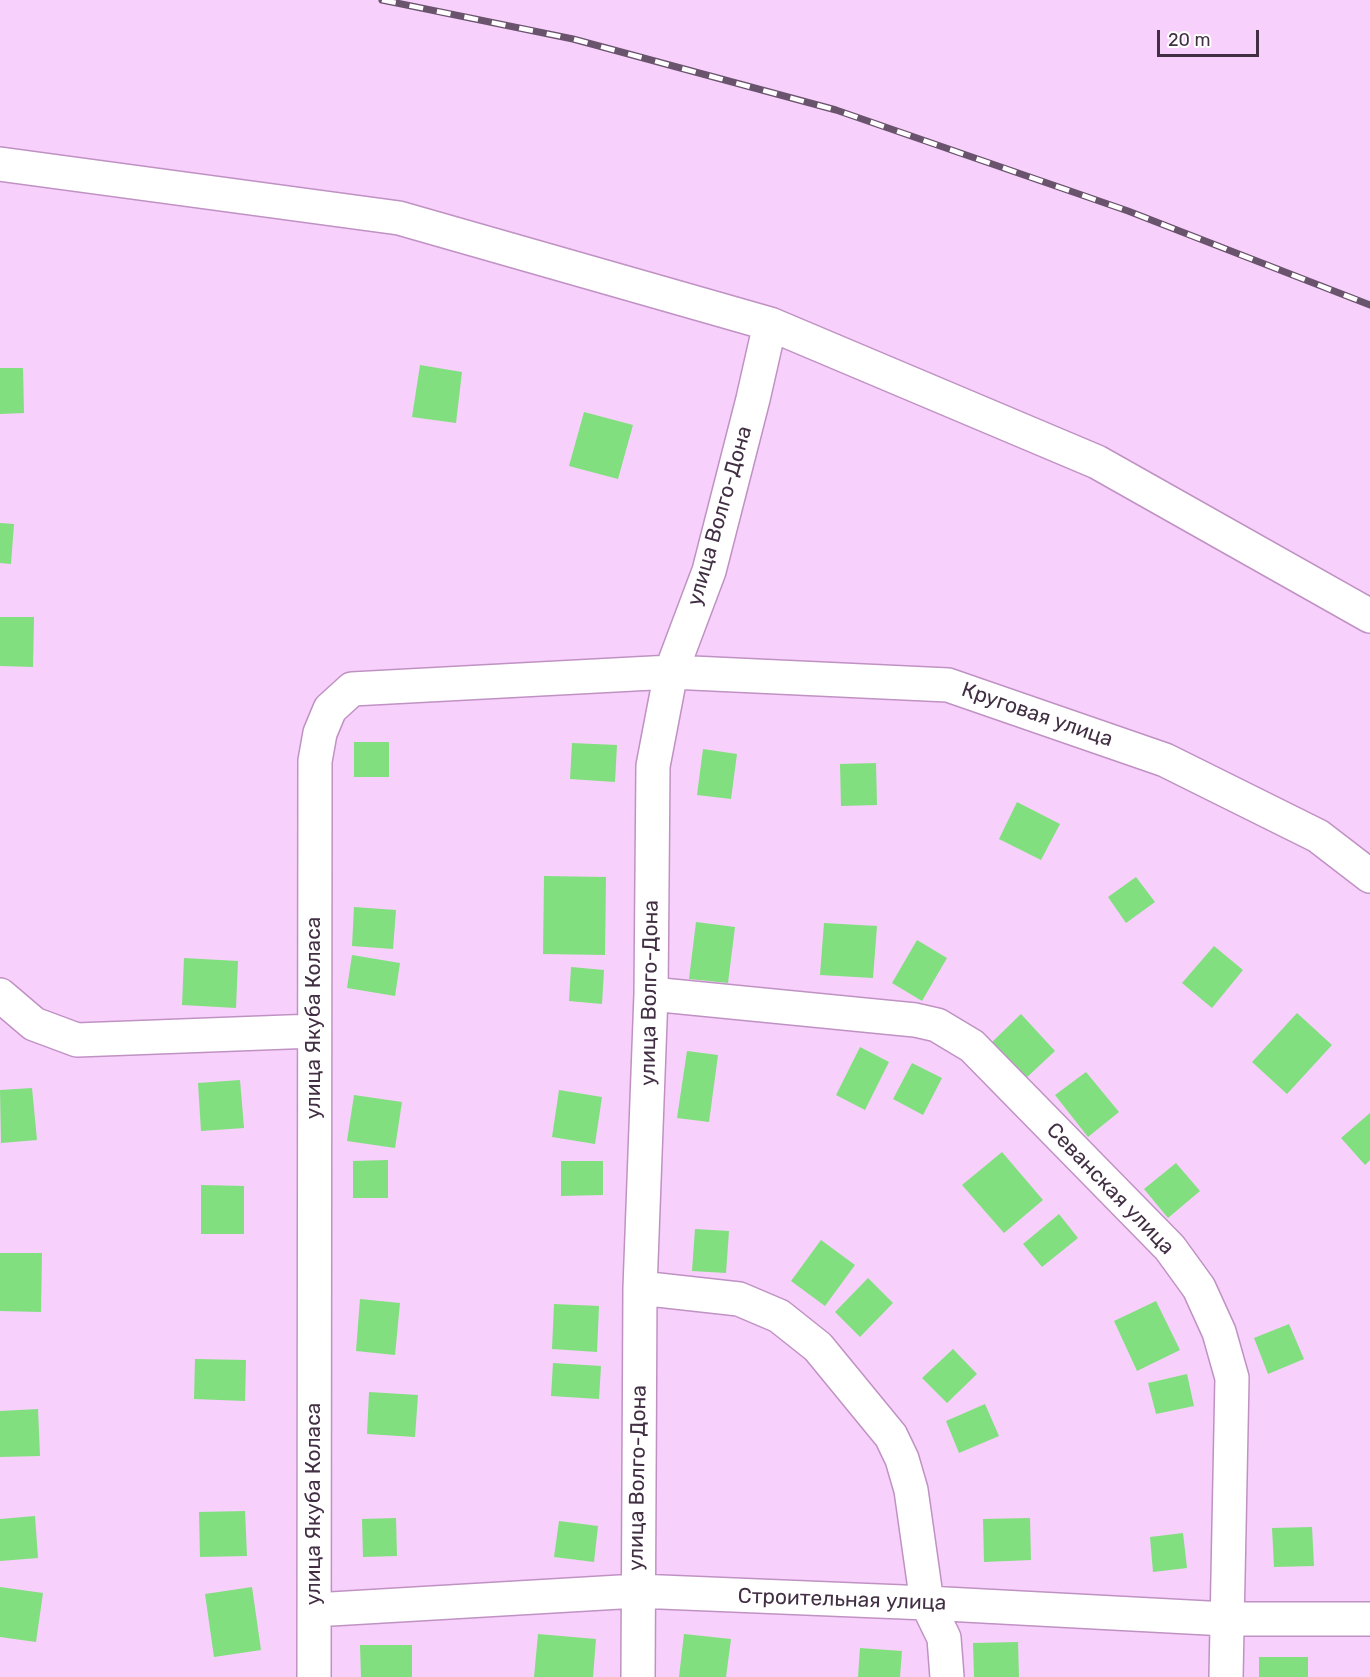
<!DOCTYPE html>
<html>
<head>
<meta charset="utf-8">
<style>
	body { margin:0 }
	#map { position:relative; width:1370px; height:1677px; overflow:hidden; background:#f7d0fb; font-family:Rubik,sans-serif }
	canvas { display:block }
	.scale { position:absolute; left:1157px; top:30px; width:102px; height:27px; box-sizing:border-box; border:3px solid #422f44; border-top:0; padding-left:8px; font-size:18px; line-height:21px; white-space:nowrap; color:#422f44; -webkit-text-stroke:4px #fff; paint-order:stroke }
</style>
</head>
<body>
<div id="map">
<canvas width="1370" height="1677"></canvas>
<div class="scale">20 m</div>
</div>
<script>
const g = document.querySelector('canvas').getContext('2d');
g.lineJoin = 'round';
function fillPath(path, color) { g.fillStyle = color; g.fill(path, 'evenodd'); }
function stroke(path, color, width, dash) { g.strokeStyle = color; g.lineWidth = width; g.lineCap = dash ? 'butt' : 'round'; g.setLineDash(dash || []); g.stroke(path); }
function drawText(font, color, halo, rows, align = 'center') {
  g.font = font + ' Rubik,sans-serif'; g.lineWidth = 4.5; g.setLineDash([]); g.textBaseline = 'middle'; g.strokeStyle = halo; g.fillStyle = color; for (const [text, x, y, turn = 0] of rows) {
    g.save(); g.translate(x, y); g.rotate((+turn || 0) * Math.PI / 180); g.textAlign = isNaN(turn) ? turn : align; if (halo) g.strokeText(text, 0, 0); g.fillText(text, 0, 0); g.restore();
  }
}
const building = new Path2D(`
	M420,365L462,372L456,423L412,417Z
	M0,368H23L24,413L0,414Z
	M584,412L633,425L618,479L569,466Z
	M0,523L14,524L11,564L0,563Z
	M0,617H34L33,667L0,666Z
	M354,742H389V777H354Z
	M572,743L617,745L615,782L570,779Z
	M703,749L737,754L731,799L697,795Z
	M876,763L877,805L841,806L840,764Z
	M1017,802L1060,824L1041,860L999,839Z
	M544,876L606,877L605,955L543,954Z
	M1136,877L1155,902L1126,923L1108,897Z
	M354,907L396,910L393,949L352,946Z
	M696,922L735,927L728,983L689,979Z
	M824,923L877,926L873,978L820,975Z
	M917,940L947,958L922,1001L892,983Z
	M1214,946L1243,970L1212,1008L1182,983Z
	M352,955L400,963L395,996L347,988Z
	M184,958L238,961L236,1008L182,1005Z
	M571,967L604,970L602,1004L569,1001Z
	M1297,1013L1332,1045L1287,1094L1252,1062Z
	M1021,1014L1055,1051L1024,1080L990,1044Z
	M860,1047L889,1062L865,1110L836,1095Z
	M687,1051L718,1055L709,1122L677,1118Z
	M912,1063L942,1078L923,1115L893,1099Z
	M1086,1072L1119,1112L1088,1137L1055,1095Z
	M240,1080L244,1128L201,1131L198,1083Z
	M32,1088L37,1140L1,1143L0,1090Z
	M559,1090L602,1097L595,1144L552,1137Z
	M354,1095L402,1102L395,1148L347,1141Z
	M1370,1113V1160L1365,1165L1341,1138Z
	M1002,1152L1043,1200L1004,1233L962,1185Z
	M388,1160V1198H353V1161Z
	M561,1161H603V1195L561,1196Z
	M1176,1163L1200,1191L1168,1218L1144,1189Z
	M201,1185L244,1186V1234H201Z
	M1059,1214L1078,1238L1042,1267L1023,1244Z
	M695,1229L729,1231L726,1273L692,1271Z
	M821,1240L855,1265L825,1306L791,1281Z
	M0,1253H42L41,1312L0,1311Z
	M868,1278L893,1303L860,1337L835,1312Z
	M360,1299L400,1303L395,1355L356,1351Z
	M1156,1301L1180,1350L1137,1371L1114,1321Z
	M554,1304L599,1306L597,1352L552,1349Z
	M1289,1324L1304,1359L1268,1374L1254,1338Z
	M953,1349L977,1374L947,1403L922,1378Z
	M195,1359L246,1360L245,1401L194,1399Z
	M553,1363L601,1366L599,1399L551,1396Z
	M1187,1374L1194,1406L1156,1414L1148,1383Z
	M369,1392L418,1395L415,1437L367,1434Z
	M985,1404L999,1436L959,1453L946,1421Z
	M38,1409L40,1456L0,1457V1411Z
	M245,1511L247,1556L200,1557L199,1512Z
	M35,1516L38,1558L0,1561V1519Z
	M396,1518L397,1556L363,1557L362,1519Z
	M1030,1518L1031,1560L984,1562L983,1519Z
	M559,1521L598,1526L594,1562L554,1557Z
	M1312,1527L1314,1566L1274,1567L1272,1528Z
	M1183,1533L1187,1568L1153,1572L1150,1537Z
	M0,1587L43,1593L36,1642L0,1637Z
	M252,1587L261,1650L214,1657L205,1594Z
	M538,1634L596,1639L593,1677H534Z
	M684,1634L731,1639L726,1677H679Z
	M1018,1642L1019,1677H974L973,1643Z
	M360,1645H412V1677H361Z
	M860,1648L902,1651L900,1677H858Z
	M1259,1657H1308V1677H1259Z`);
const minor = new Path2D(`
	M0,164L399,218L770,324L1097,462L1370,616
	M651,994L915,1020L937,1025L972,1046L1170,1248L1199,1288L1219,1332L1232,1378L1226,1677
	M0,995L34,1024L77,1040L314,1031
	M640,1288L739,1299L779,1316L818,1347L891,1436L902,1459L911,1490L927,1603L944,1638L947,1677
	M314,1610L637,1591L927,1603L1226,1619H1370
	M314,1677L315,761L320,733L330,709L352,689L671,672L948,685L1165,760L1318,836L1370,876
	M638,1677L640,1288L651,994L653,766L671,672L709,571L753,399L770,324`);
const rail = new Path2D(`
	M382,0L573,39L836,110L1128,211L1370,305`);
const streetNames = [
	["улица Волго-Дона",720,516,-74],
	["Круговая улица",1037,715,19],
	["улица Волго-Дона",650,993,-89],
	["улица Якуба Коласа",314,1018,-90],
	["Севанская улица",1110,1189,46],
	["улица Волго-Дона",638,1478,-89],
	["улица Якуба Коласа",314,1504,-90],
	["Строительная улица",842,1600,2]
];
fillPath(building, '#82df7f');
stroke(minor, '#c092c4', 36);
stroke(minor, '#fff', 33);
stroke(rail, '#6a536d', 7);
stroke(rail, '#fff', 4.5, [14]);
drawText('21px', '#422f44', '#fff', streetNames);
</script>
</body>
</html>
